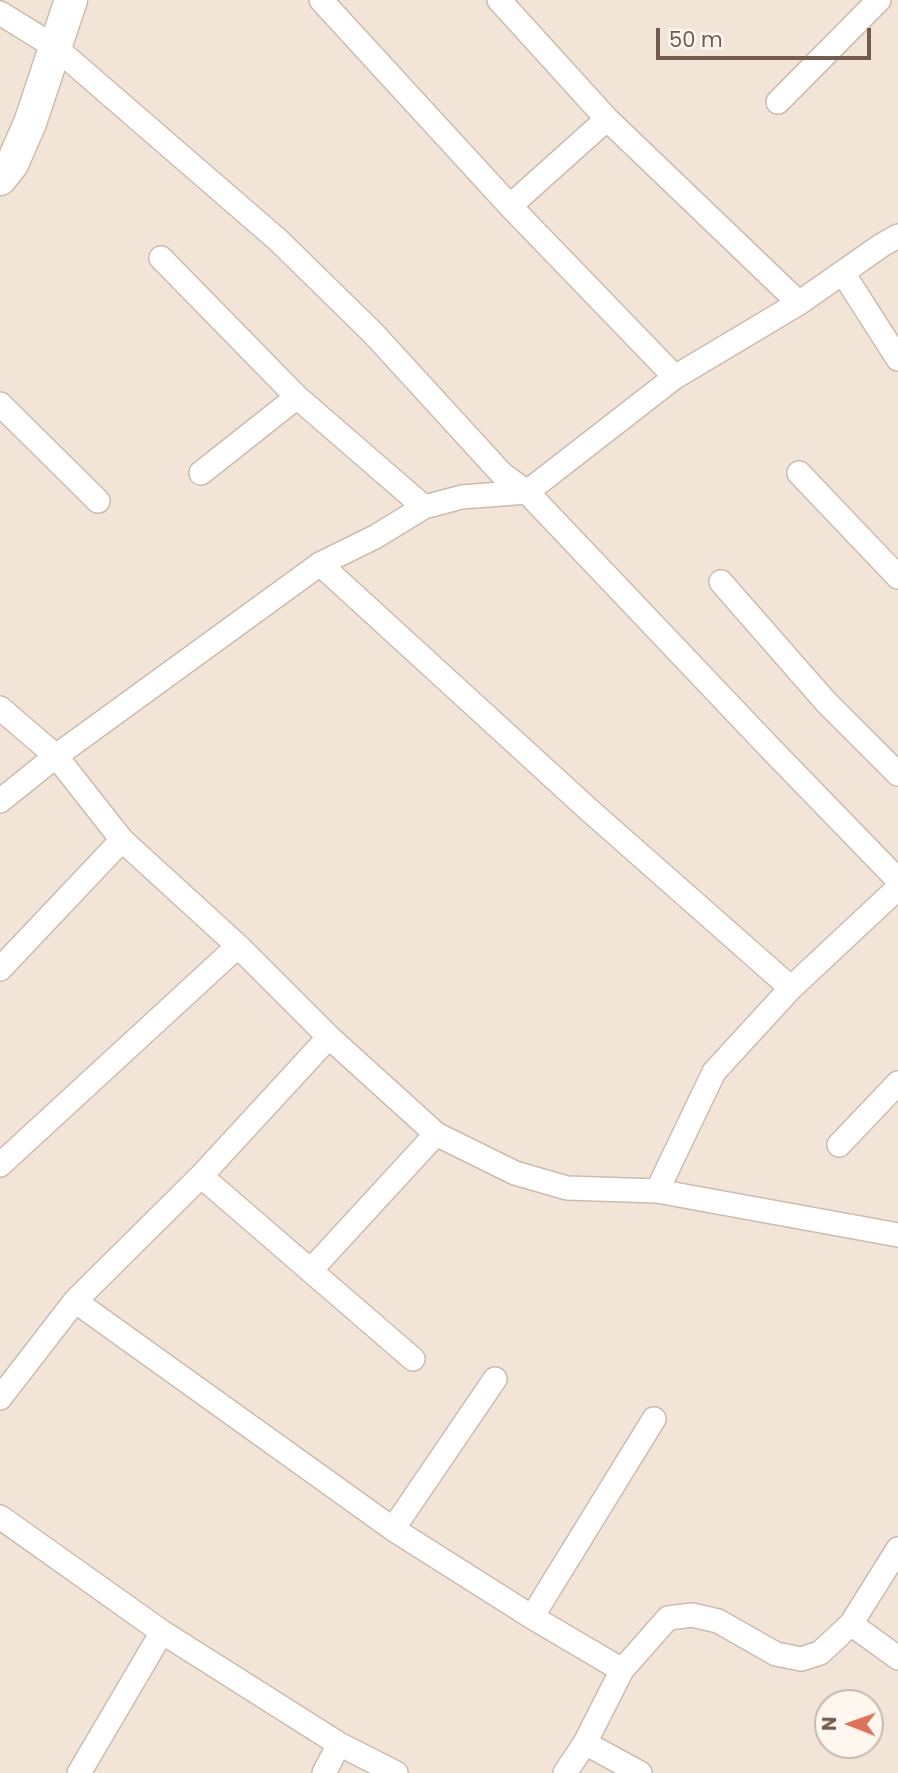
<!DOCTYPE html>
<html>
<head>
<meta charset="utf-8">
<style>
	body { margin:0 }
	#map { position:relative; width:898px; height:1773px; overflow:hidden; background:#fbf3e9; font-family:Poppins,sans-serif }
	canvas { display:block }
	.north { position:absolute; left:814px; top:1689px; width:70px; height:70px; box-sizing:border-box; background:#fef7ef; border:2px solid #c6b9af; border-radius:50%; rotate:271deg; font-size:19px; font-weight:700; line-height:28px; text-align:center; color:#735b4e }
	.north::after { content:''; display:block; margin:auto; width:24px; height:32px; background:#da7359; clip-path:polygon(50% 0,100% 100%,50% 72%,0 100%) }
	.scale { position:absolute; left:656px; top:28px; width:215px; height:32px; box-sizing:border-box; border:4px solid #735b4e; border-top:0; padding-left:9px; font-size:21px; line-height:24px; white-space:nowrap; color:#735b4e; -webkit-text-stroke:5px #fef7ef; paint-order:stroke }
</style>
</head>
<body>
<div id="map">
<canvas width="898" height="1773"></canvas>
<div class="north">N</div>
<div class="scale">50 m</div>
</div>
<script>
const g = document.querySelector('canvas').getContext('2d');
g.lineJoin = 'round';
function fillPath(path, color) { g.fillStyle = color; g.fill(path, 'evenodd'); }
function stroke(path, color, width, dash) { g.strokeStyle = color; g.lineWidth = width; g.lineCap = dash ? 'butt' : 'round'; g.setLineDash(dash || []); g.stroke(path); }
const residential = new Path2D(`
	M0,0H898V1773H0ZM828,1703H870V1745H828Z`);
const street = new Path2D(`
	M321,0L510,206L675,377
	M499,0L607,119L799,303
	M0,13L55,47L278,240L373,333L502,474L527,492L771,749L898,880
	M778,102L879,0
	M510,206L607,119
	M161,258L297,397L424,507
	M843,273L898,359
	M0,404L98,501
	M201,473L297,397
	M799,473L898,577
	M320,564L588,809L791,988
	M721,582L826,702L898,774
	M0,708L56,756L122,840L238,946L329,1037L436,1134L515,1173L567,1188L657,1191L898,1235
	M0,801L56,756L320,564L375,537L424,507L462,497L527,492L675,377L799,303L882,245L898,236
	M0,969L122,840
	M839,1145L898,1083
	M0,1165L238,946
	M201,1176L413,1359
	M657,1191L714,1072L791,988L898,888
	M311,1270L436,1134
	M75,1301L393,1529L532,1617L622,1670
	M0,1398L75,1301L201,1176L329,1037
	M0,1517L162,1632L339,1744L396,1773
	M393,1529L495,1379
	M532,1617L654,1419
	M851,1624L898,1658
	M585,1743L640,1773
	M79,1773L162,1632
	M324,1773L339,1744
	M565,1773L585,1743L622,1670L668,1618L692,1615L718,1621L776,1654L801,1659L820,1653L851,1624L898,1549`);
const secondary = new Path2D(`
	M0,179L12,164L30,123L71,0`);
fillPath(residential, '#f2e5d8');
stroke(street, '#ccbbaf', 26);
stroke(secondary, '#cebcad', 35);
stroke(street, '#fff', 23);
stroke(secondary, '#fff', 32);
</script>
</body>
</html>
